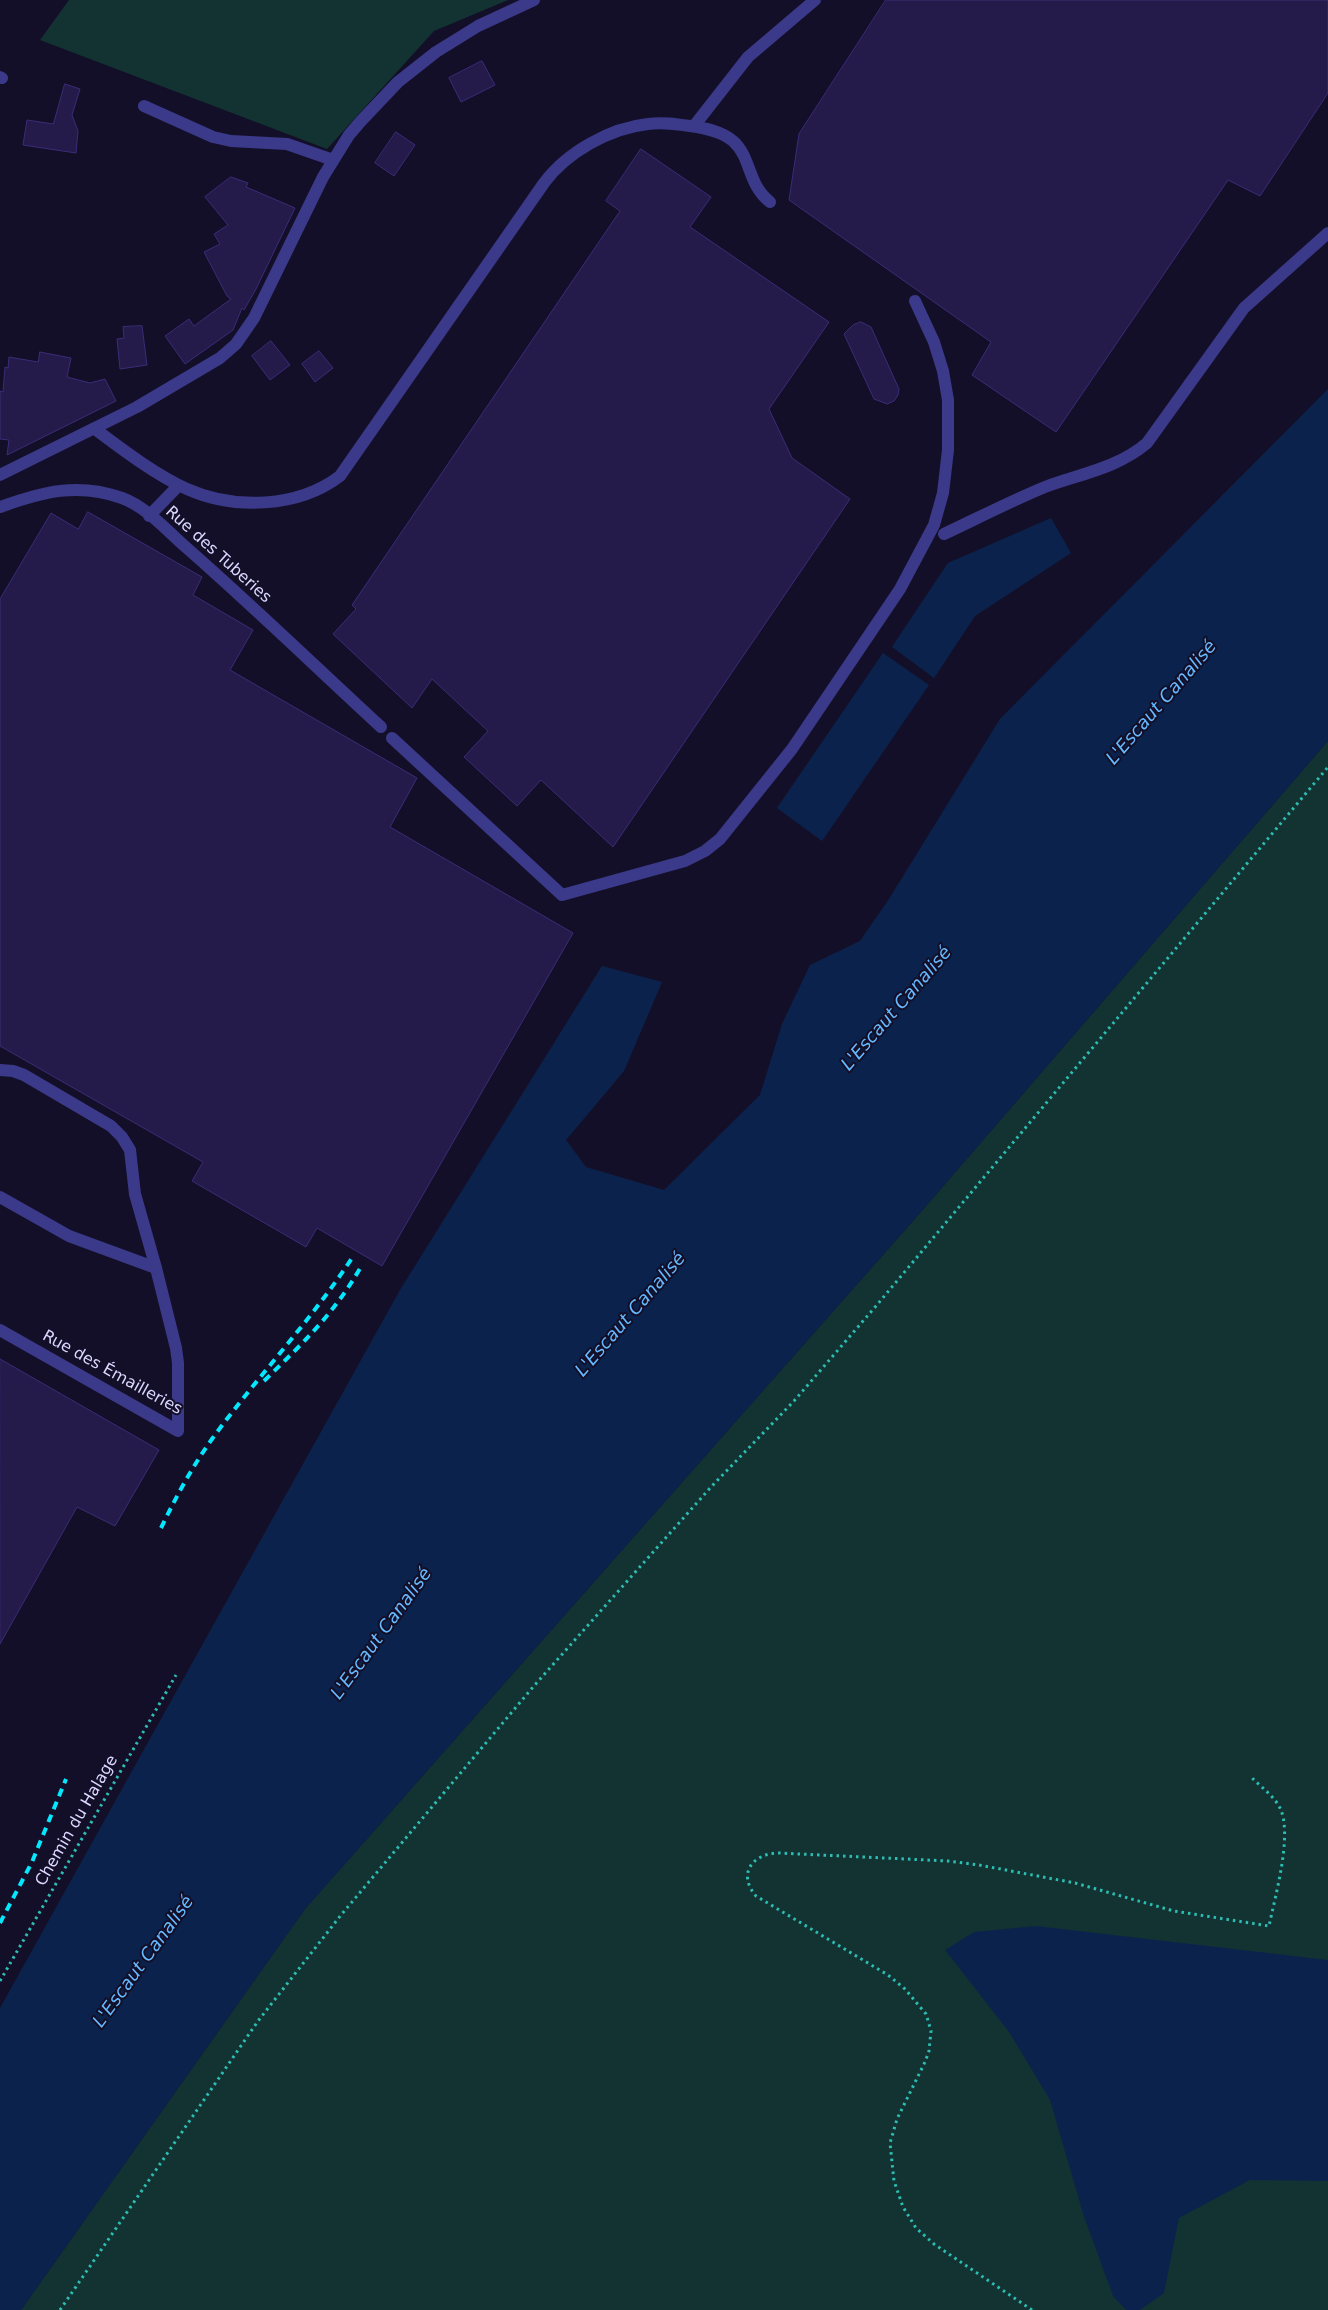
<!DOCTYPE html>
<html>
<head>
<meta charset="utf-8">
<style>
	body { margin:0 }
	canvas { display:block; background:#130f28 }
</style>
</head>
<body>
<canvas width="1328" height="2310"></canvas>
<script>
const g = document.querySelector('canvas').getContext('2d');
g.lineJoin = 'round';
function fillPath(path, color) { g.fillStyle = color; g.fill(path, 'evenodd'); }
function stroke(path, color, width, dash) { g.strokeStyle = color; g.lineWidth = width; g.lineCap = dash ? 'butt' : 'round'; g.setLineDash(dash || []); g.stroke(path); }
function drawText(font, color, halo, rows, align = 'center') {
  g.font = font + ' "DejaVu Sans",sans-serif'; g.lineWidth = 4; g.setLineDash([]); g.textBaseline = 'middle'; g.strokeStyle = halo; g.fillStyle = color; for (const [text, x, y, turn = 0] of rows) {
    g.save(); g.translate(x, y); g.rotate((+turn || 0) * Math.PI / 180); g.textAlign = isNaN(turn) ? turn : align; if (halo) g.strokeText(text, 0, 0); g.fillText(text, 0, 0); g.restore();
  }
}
const green = new Path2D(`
	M69,0H508L434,31L327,149L40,40Z
	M1328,741V2310H21L305,1909L920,1213Z`);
const water = new Path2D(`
	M1328,389V741L920,1213L305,1909L21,2310H0V2008L400,1290L602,966L662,982L624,1071L566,1140L586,1167L664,1190L760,1095L782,1024L810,965L860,941L889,899L1000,719Z
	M1051,518L1071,553L975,616L934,678L892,647L948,563Z
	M883,653L929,685L822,841L777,808Z
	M1036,1926L1328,1960V2181L1250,2180L1179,2218L1164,2293L1140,2310H1126L1113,2296L1084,2217L1050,2100L1009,2032L945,1950L974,1932Z`);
const building = new Path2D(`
	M886,0H1328V93L1260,196L1228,180L1056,432L972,375L991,342L789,200L799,134Z
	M482,61L495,85L461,102L449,78Z
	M65,84L80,89L72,115L78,131L76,153L23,145L27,120L53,124Z
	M396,132L415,145L394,176L375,163Z
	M641,149L711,197L690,227L829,322L769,409L792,458L850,499L613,847L541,780L517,806L464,757L488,731L432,679L412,708L333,634L356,609L352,605L620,211L606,201Z
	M231,177L248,183L246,187L295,208L256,289L244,310L242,308L233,330L185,364L165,336L189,319L194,326L231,299L227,296L204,252L220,244L214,234L228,225L205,197Z
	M861,322L871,327L899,389L898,395L894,401L887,404L874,399L844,334L853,325Z
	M142,326L147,365L120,369L117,339L124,338L123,327Z
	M271,341L290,365L270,380L252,356Z
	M319,351L333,368L315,382L302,364Z
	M40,352L71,358L67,377L90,383L105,379L116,401L7,455L9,440L0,439V391L3,392L5,367L8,368L9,357L38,362Z
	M88,512L202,577L193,595L253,630L230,670L417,778L390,827L573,933L382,1266L317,1228L306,1247L192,1181L203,1162L0,1046V599L51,513L78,529Z
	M0,1359L159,1450L115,1526L77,1507L0,1644Z`);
const path = new Path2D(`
	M0,1981L176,1675
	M60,2310L258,2021L341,1915L533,1687L711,1487L794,1401L876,1306L1328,767
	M1032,2310L934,2244L916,2228L903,2207L894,2181L890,2143L897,2119L925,2062L929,2051L931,2031L926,2014L905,1989L888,1975L756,1896C737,1874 752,1854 778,1853L948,1861L979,1865L1075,1883L1174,1911L1269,1926C1275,1897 1293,1834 1280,1808C1274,1796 1261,1787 1251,1777`);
const minor = new Path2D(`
	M0,77L2,78
	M144,106L213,137L231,141L287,144L333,160
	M694,126L748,57L815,0
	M95,429C123,450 156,475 187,489C234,510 298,508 340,476L544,183C567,152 610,128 648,124C662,122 676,124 690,126C705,128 721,131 733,141C752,158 747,184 770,202
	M0,475L137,407L220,358L236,344L254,318L323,177L349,135L361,121L398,82L436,52L478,26L534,0
	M0,507C42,492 78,482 122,498C147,507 168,532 188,549C254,607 317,668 381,727
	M149,516L179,485
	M944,534C978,518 1011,501 1045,487C1080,474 1118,468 1147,443L1244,308L1328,233
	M392,738L562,895L685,861L705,851L720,839L792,749L900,589L934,525L943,493L948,450V400L943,371L934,342L915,301
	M0,1070L13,1071L24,1075L111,1126L122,1137L130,1150L135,1194L156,1268
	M0,1197L69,1236L156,1268L176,1348L178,1363V1431L0,1330`);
const rail = new Path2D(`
	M264,1381C304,1342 334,1314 362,1265
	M161,1528C176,1497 192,1467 212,1439C257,1377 310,1322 352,1258
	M0,1923L32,1862L66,1779`);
const streetNames = [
	["Rue des Tuberies",218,555,42],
	["Rue des Émailleries",112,1373,29],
	["Chemin du Halage",77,1821,-60]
];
const waterNames = [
	["L'Escaut Canalisé",1162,703,-49],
	["L'Escaut Canalisé",897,1009,-49],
	["L'Escaut Canalisé",631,1315,-49],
	["L'Escaut Canalisé",382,1634,-54],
	["L'Escaut Canalisé",144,1962,-54]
];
fillPath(green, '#123331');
fillPath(water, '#0b234c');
fillPath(building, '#241b4a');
stroke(building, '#3a2c77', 1);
stroke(path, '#2cbeb4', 3, [2.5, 4]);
stroke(minor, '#3b3989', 12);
stroke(rail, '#03e8ff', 4, [8, 6]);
drawText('16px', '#dbd7ff', '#130f28', streetNames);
drawText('italic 18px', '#65b9ff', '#130f28', waterNames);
</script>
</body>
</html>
